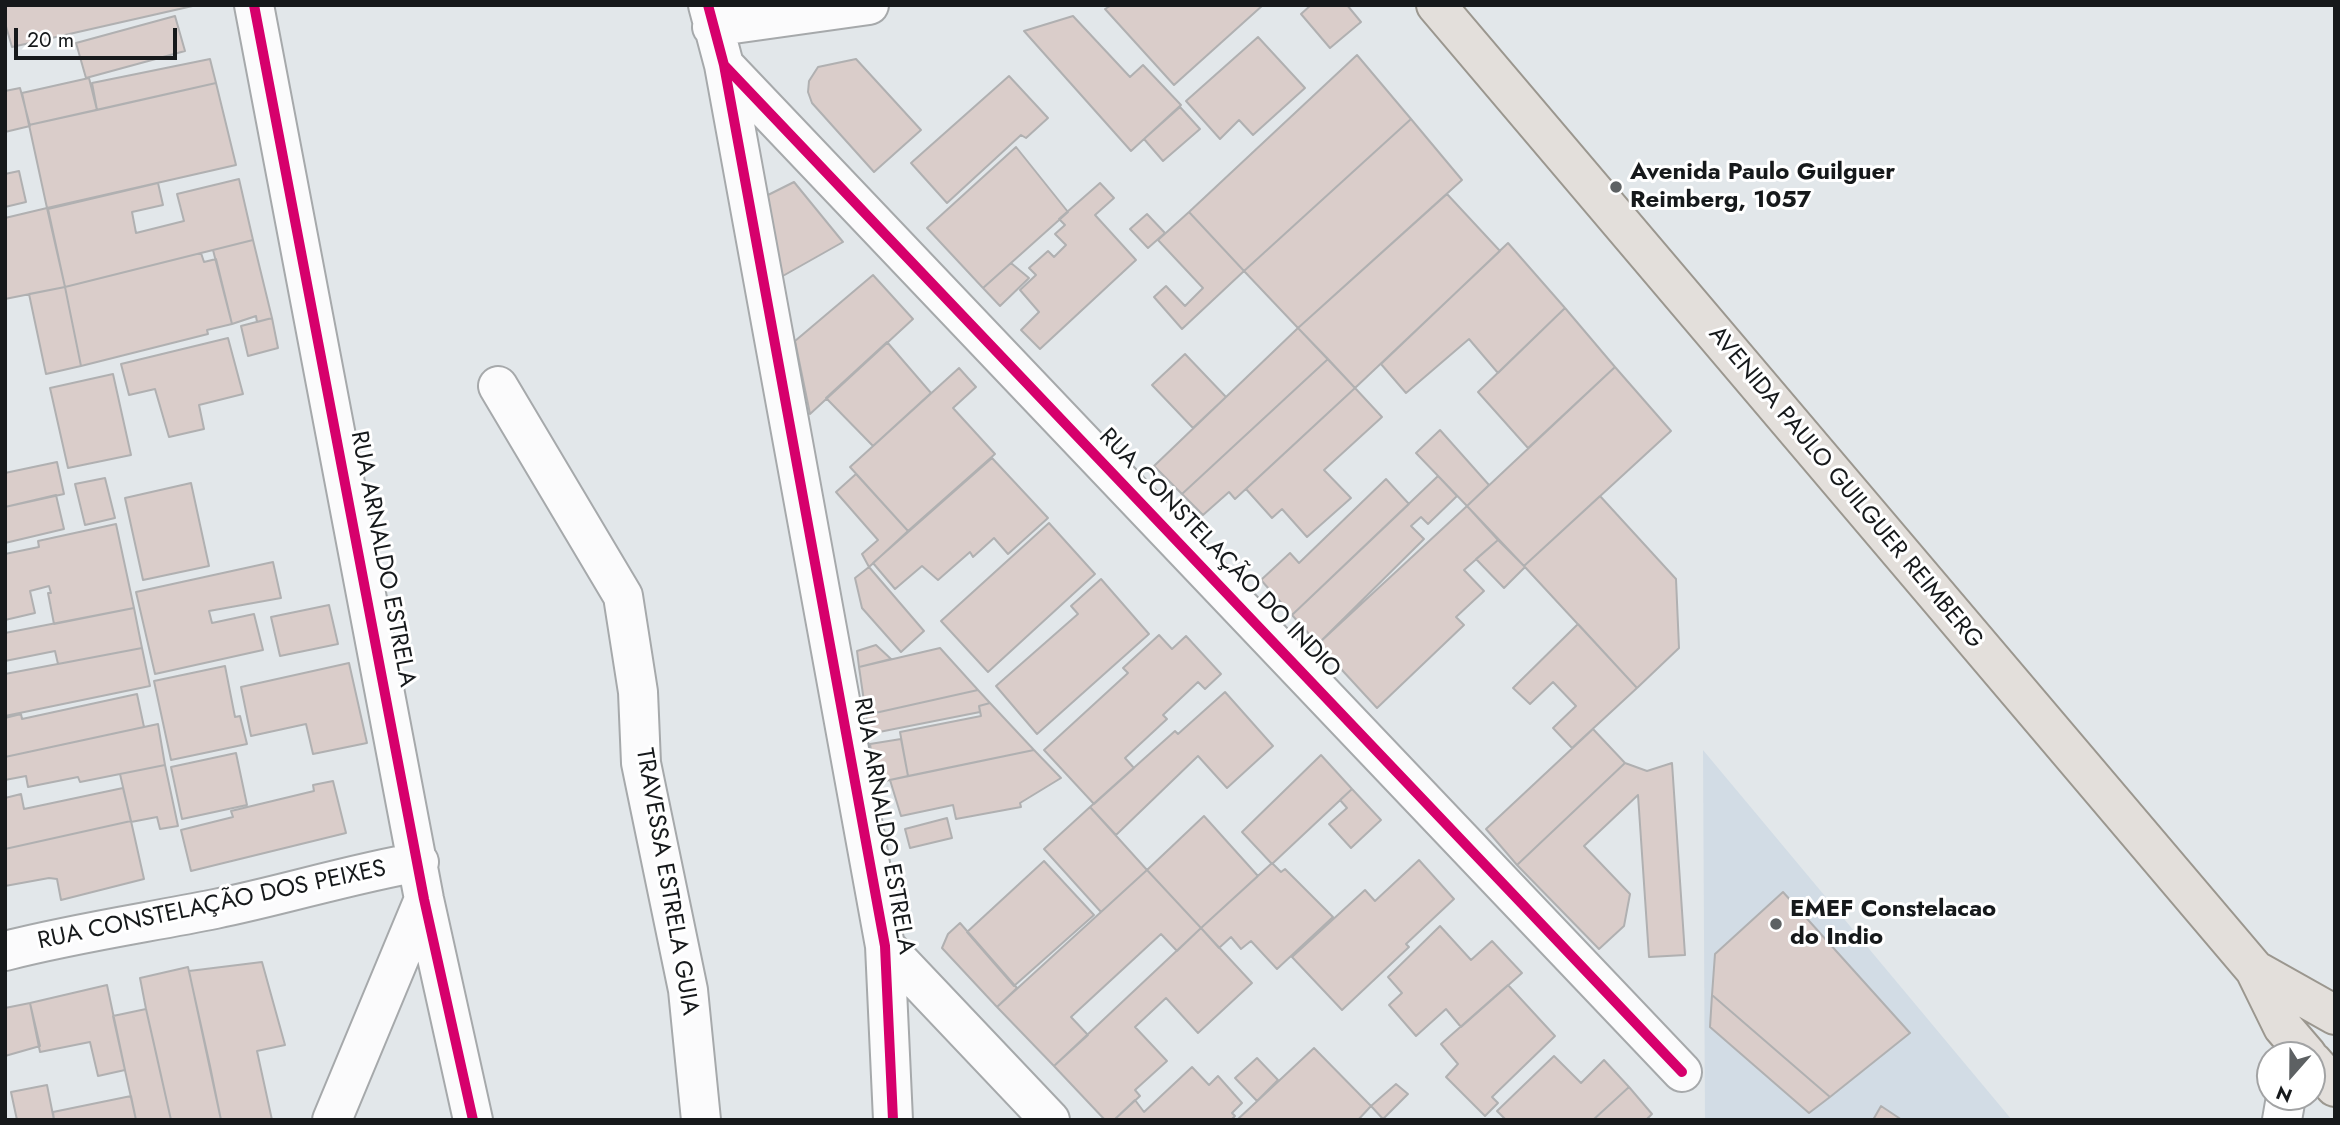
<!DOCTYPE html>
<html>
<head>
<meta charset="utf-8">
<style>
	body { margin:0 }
	#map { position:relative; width:2340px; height:1125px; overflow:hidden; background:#e2e7ea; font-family:Jost,sans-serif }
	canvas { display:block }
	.frame { position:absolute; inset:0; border:7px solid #16191b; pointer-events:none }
	.north { position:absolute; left:2256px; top:1041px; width:70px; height:70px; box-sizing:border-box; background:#fff; border:2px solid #a2a3a4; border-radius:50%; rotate:201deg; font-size:19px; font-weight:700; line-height:28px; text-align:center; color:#16191b }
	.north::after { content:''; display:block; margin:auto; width:24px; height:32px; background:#5d6163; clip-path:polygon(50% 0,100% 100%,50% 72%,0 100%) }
	.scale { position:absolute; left:14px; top:28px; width:163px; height:32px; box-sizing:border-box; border:4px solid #16191b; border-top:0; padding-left:9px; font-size:21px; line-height:24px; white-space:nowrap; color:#16191b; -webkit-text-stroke:5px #fff; paint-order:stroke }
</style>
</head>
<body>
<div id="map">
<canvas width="2340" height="1125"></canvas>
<div class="frame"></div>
<div class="north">N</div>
<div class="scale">20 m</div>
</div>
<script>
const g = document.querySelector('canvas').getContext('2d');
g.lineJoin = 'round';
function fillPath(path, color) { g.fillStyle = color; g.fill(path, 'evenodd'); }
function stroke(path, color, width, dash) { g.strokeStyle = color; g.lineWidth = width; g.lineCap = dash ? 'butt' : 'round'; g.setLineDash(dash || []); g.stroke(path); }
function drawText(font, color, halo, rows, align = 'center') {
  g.font = font + ' Jost,sans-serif'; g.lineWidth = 6; g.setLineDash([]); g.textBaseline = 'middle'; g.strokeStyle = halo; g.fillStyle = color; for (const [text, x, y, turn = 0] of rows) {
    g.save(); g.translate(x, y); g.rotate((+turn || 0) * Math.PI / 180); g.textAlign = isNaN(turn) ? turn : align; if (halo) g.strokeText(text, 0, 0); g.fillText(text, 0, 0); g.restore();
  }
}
const built = new Path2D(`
	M1703,750L2012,1120H1705Z`);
const building = new Path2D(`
	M5,5H197L12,47L5,23Z
	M1112,5H1263L1174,85L1105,9Z
	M1311,5H1347L1361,22L1330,48L1301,14Z
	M175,16L185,51L86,78L76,43Z
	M1073,16L1130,77L1143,65L1181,105L1131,151L1024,31Z
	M1258,37L1305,88L1253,135L1239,120L1220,139L1186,101Z
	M1357,55L1411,119L1244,271L1189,212Z
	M210,59L216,83L97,110L92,83Z
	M856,59L921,130L874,172L812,103L808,92L809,81L818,67Z
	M1009,76L1048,118L1026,138L1021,135L947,203L911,163Z
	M89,78L97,110L29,125L22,93Z
	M216,83L236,165L47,208L29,125Z
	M20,88L30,126L5,132V91Z
	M1180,107L1200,129L1163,161L1144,139Z
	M1411,119L1462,180L1298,328L1244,271Z
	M1016,147L1068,212L983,288L927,228Z
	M19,171L26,202L5,207V174Z
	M239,179L253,240L65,287L48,209L158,183L163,205L132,212L136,233L184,221L177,194Z
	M794,182L843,242L781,277L762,198Z
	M1100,183L1114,198L1095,215L1136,260L1040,349L1021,330L1039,312L1020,290L1036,275L1029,268L1048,251L1054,257L1066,245L1055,234L1065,225L1059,219Z
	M1447,194L1500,251L1355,388L1298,328Z
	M47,208L65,287L5,299V218Z
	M1189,212L1244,271L1182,329L1154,297L1166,286L1185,306L1203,288L1158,240Z
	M1147,214L1165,233L1148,248L1130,229Z
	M253,240L272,318L257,322L256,316L232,324L213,250Z
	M1508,243L1565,308L1498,373L1469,339L1406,393L1381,364Z
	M201,253L204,262L216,259L232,324L207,330L208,334L81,366L65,287Z
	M1011,263L1029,278L1000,306L983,288Z
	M873,275L913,319L810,414L795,341Z
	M65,287L81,366L46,374L29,294Z
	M1565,308L1615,367L1528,448L1478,392Z
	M272,318L278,348L248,356L241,326Z
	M1298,328L1328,359L1182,494L1154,466Z
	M228,338L243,394L199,405L204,429L169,437L155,389L129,395L121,364Z
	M887,342L931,393L873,446L826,398Z
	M1185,354L1226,397L1193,428L1152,385Z
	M1328,359L1355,388L1235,499L1229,492L1203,515L1182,494Z
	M1615,367L1671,431L1524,566L1467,506Z
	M959,368L976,387L953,408L995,454L908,531L850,467Z
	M113,374L131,455L68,468L50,388Z
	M1355,388L1382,417L1324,470L1351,498L1307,537L1282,509L1272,518L1246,489Z
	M1440,430L1489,485L1467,506L1416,453Z
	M992,458L1048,518L1008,554L994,538L973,557L970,552L938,580L922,566L895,589L873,563Z
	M57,462L64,494L5,507V473Z
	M856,474L908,531L869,567L862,554L878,540L836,492Z
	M1438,476L1457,496L1428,524L1421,517L1411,526L1424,539L1318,644L1292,615Z
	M105,478L115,518L85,525L75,484Z
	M1386,479L1409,504L1292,615L1261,580L1290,553L1299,563Z
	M191,483L209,566L143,580L125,498Z
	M56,495L64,529L5,543V507Z
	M1600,496L1676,579L1679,648L1637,688L1524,566Z
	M1467,506L1498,540L1464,570L1484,591L1456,617L1464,625L1377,708L1318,644Z
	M1049,523L1095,574L988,672L941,621Z
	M116,524L134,608L54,624L48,593H51L49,586L30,591L35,613L5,620V554L39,547L38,541Z
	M1498,540L1525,567L1504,588L1476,559Z
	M273,562L281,598L209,611L212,623L254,614L263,650L155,674L136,592Z
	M869,567L924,631L901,652L862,608L855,578Z
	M1101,579L1149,634L1037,734L996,686L1078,614L1071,606Z
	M329,605L338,644L280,656L271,617Z
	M134,608L142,648L58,664L55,651L5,661V633Z
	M1578,624L1637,688L1572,748L1553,728L1576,706L1553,682L1530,704L1513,688Z
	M1159,635L1172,649L1186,636L1221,674L1205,689L1198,682L1163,715L1167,719L1125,758L1134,768L1094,804L1044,750L1128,673L1123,668Z
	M876,645L891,659L859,667L857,651Z
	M142,648L150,686L5,716V674Z
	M940,648L978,690L866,715L859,667Z
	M349,663L367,743L313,754L306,724L251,736L241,687Z
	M225,666L235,717L240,716L247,744L171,760L154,681Z
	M978,690L990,703L979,706L980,712L869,734L866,715Z
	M1225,692L1273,746L1227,788L1198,756L1116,835L1090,807L1175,731L1178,734Z
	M137,694L144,727L5,757V718L21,714L22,719Z
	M990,703L1034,750L908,776L900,732L981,716L979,706Z
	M158,724L165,765L80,782L78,777L28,787L26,776L5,780V757Z
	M1593,729L1625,763L1517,865L1486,829Z
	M901,739L908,776L876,783L870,744Z
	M1034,750L1061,778L1020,803L1021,807L956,819L953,805L901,816L890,780Z
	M236,753L247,805L182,819L171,767Z
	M1321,755L1352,789L1272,864L1242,832Z
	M1625,763L1647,771L1672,763L1685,955L1649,957L1638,795L1584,846L1630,894L1624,926L1599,949L1517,865Z
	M165,765L178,826L160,829L157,817L131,822L120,774Z
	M333,781L346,833L191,871L181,830L233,817L231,811L314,791L313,785Z
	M123,788L131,821L5,849V798L21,794L24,809Z
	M1352,789L1381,820L1351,848L1329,824L1347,808L1340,800Z
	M1090,807L1147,870L1101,912L1044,849Z
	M1204,816L1258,876L1201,928L1147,870Z
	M947,818L952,838L910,848L905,829Z
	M131,821L144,879L61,900L57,879L49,878L5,886V849Z
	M1419,860L1454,899L1406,944L1409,947L1342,1010L1292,957L1365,890L1375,901Z
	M1044,861L1094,915L1014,986L967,932Z
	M1272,863L1281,872L1285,869L1333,917L1277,969L1251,941L1241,949L1231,937L1219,948L1201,928Z
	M1147,870L1201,928L1177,951L1161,934L1071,1017L1088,1035L1054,1066L997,1007Z
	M1783,892L1910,1033L1830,1097L1712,995L1715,954Z
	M960,923L1017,988L997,1007L942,948L948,934Z
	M1440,926L1471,960L1492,941L1522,973L1461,1027L1446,1009L1416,1036L1389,1005L1402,993L1388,977Z
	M1201,928L1252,983L1198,1033L1166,998L1135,1027L1167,1061L1135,1090L1140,1096L1114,1120H1105L1054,1066Z
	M262,962L285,1045L257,1051L272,1120H221L189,971Z
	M188,967L210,1066L221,1120H171L146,1009L140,978Z
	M107,985L125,1070L98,1076L90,1042L40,1052L30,1003Z
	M1508,985L1555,1036L1492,1097L1498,1103L1485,1116L1446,1077L1458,1064L1441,1044Z
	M1712,995L1830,1097L1809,1113L1710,1027Z
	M30,1003L40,1046L5,1056V1008Z
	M146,1009L154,1044L171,1120H136L113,1016Z
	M1314,1048L1371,1106L1358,1120H1237Z
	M1554,1056L1581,1083L1604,1060L1629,1087L1593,1120H1506L1497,1111Z
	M1257,1058L1278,1080L1257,1101L1235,1078Z
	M1192,1067L1209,1085L1218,1076L1242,1103L1232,1113L1235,1116L1231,1120H1114L1135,1100L1144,1112Z
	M1396,1084L1408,1094L1383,1119L1371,1106Z
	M47,1085L54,1120H17L11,1092Z
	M1629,1087L1652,1114L1646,1120H1593Z
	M131,1096L136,1120H54L53,1112Z
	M1881,1106L1902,1120H1873Z`);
const minor = new Path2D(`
	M254,5L424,899L473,1120
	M708,5L724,65L885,946L893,1120
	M712,27L869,5
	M724,65L1682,1072
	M498,386L623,596L638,692L641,763L688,990L701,1120
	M885,946L1050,1120
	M5,951C75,933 145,923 215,909C284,895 350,874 419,862
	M332,1120L424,899
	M2282,1120L2286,1097`);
const major = new Path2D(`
	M1436,5L2255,970L2283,1027L2307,1055
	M2255,970L2335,1015
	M2312,1061L2335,1087`);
const cycleway = new Path2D(`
	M254,5L424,899L473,1120
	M708,5L724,65L885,946L893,1120
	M724,65L1682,1072`);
const markers = [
	[1616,187,7,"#5d6163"],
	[1776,924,7,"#5d6163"]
];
const poiNames = [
	["Avenida Paulo Guilguer",1630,173],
	["Reimberg, 1057",1630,201],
	["EMEF Constelacao",1790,910],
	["do Indio",1790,938]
];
const streetNames = [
	["AVENIDA PAULO GUILGUER REIMBERG",1845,488,50],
	["RUA CONSTELAÇÃO DO INDIO",1219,554,46],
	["RUA ARNALDO ESTRELA",382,559,79],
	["RUA ARNALDO ESTRELA",883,826,80],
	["TRAVESSA ESTRELA GUIA",666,882,80],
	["RUA CONSTELAÇÃO DOS PEIXES",212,906,-12]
];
fillPath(built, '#d2dce5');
fillPath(building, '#dacdca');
stroke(building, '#b0b0b1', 2);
stroke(minor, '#a6a9ab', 42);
stroke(major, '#9b978f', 42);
stroke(minor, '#fbfbfc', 38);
stroke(major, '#e3dfdb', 38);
stroke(cycleway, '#d6006c', 10);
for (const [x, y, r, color] of markers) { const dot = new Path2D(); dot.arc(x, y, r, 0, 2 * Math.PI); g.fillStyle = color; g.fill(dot); stroke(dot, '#fff', 2.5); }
drawText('bold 24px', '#16191b', '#fff', poiNames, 'left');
drawText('24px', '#16191b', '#fff', streetNames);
</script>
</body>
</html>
